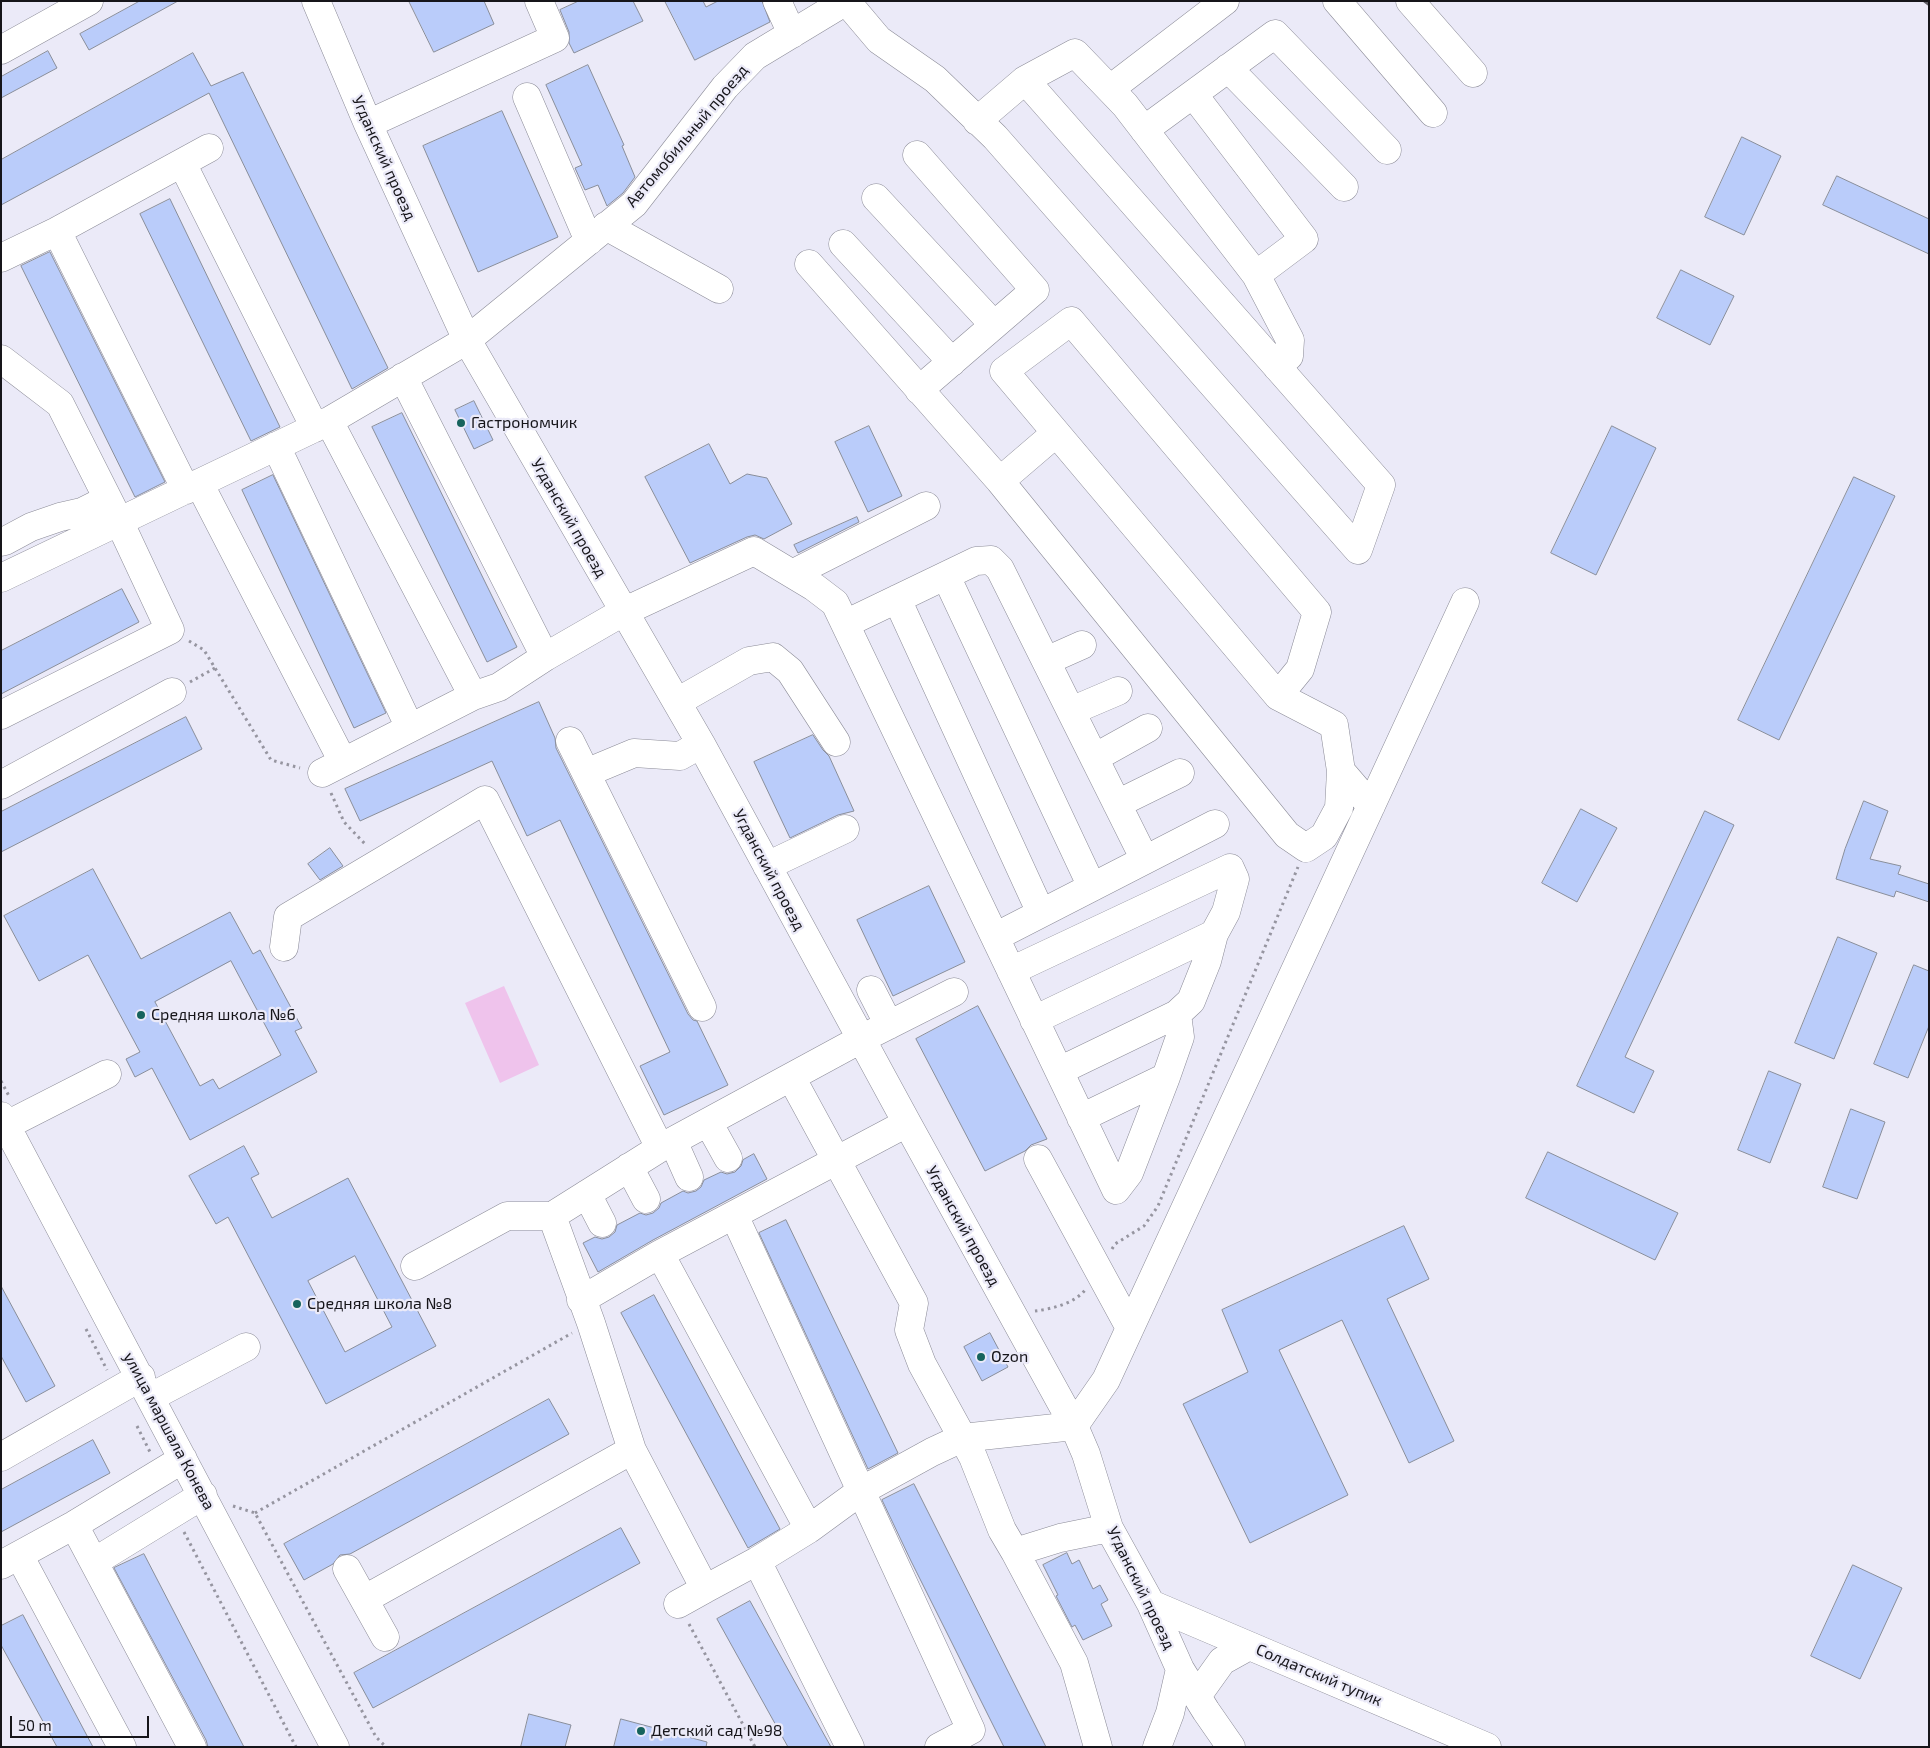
<!DOCTYPE html>
<html>
<head>
<meta charset="utf-8">
<style>
	body { margin:0 }
	#map { position:relative; width:1930px; height:1748px; overflow:hidden; background:#ebeaf8; font-family:"Exo 2",sans-serif }
	canvas { display:block }
	.frame { position:absolute; inset:0; border:2px solid #16151a; pointer-events:none }
	.scale { position:absolute; left:10px; top:1716px; width:139px; height:22px; box-sizing:border-box; border:2px solid #16151a; border-top:0; padding-left:6px; font-size:15px; line-height:18px; white-space:nowrap; color:#16151a; -webkit-text-stroke:4px #ebeaf8; paint-order:stroke }
</style>
</head>
<body>
<div id="map">
<canvas width="1930" height="1748"></canvas>
<div class="frame"></div>
<div class="scale">50 m</div>
</div>
<script>
const g = document.querySelector('canvas').getContext('2d');
g.lineJoin = 'round';
function fillPath(path, color) { g.fillStyle = color; g.fill(path, 'evenodd'); }
function stroke(path, color, width, dash) { g.strokeStyle = color; g.lineWidth = width; g.lineCap = dash ? 'butt' : 'round'; g.setLineDash(dash || []); g.stroke(path); }
function drawText(font, color, halo, rows, align = 'center') {
  g.font = font + ' "Exo 2",sans-serif'; g.lineWidth = 4.5; g.setLineDash([]); g.textBaseline = 'middle'; g.strokeStyle = halo; g.fillStyle = color; for (const [text, x, y, turn = 0] of rows) {
    g.save(); g.translate(x, y); g.rotate((+turn || 0) * Math.PI / 180); g.textAlign = isNaN(turn) ? turn : align; if (halo) g.strokeText(text, 0, 0); g.fillText(text, 0, 0); g.restore();
  }
}
const green = new Path2D(`
	M504,986L539,1065L500,1083L465,1003Z`);
const building = new Path2D(`
	M140,1H178L89,50L80,34Z
	M409,1H484L494,24L434,52Z
	M579,1H633L643,21L574,53L569,43V32L560,10Z
	M665,1H703L706,7L718,1H762L770,22L695,60Z
	M48,51L57,68L1,98V77Z
	M193,53L211,86L243,72L388,368L352,389L209,93L1,205V160Z
	M588,65L624,145L622,146L635,177L623,193L607,206L598,185L585,190L575,168L582,165L546,85Z
	M502,111L558,237L478,272L423,146Z
	M1742,137L1781,156L1744,235L1705,217Z
	M1837,176L1929,219V254L1823,205Z
	M170,199L280,427L251,441L140,214Z
	M50,252L165,482L135,497L21,266Z
	M1681,270L1734,296L1710,345L1657,318Z
	M474,401L493,440L474,449L455,410Z
	M402,413L517,647L487,662L372,427Z
	M869,426L902,496L868,512L835,442Z
	M1612,426L1656,448L1596,575L1551,553Z
	M709,444L730,484L747,474L767,478L792,524L764,539L755,535L747,537L690,563L645,477Z
	M273,475L386,713L354,728L242,490Z
	M1854,477L1895,496L1779,740L1738,720Z
	M857,517L859,522L798,553L794,545Z
	M122,589L139,622L1,694V651Z
	M539,702L555,738L556,748L688,1014L693,1020L697,1021L728,1085L664,1115L640,1066L670,1052L560,820L527,836L492,761L360,821L345,789Z
	M186,717L202,749L1,852V812Z
	M813,735L823,750L829,756L854,811L838,815L790,838L754,762Z
	M1864,801L1888,811L1870,859L1901,866L1898,874L1929,884V902L1896,891L1894,897L1836,879L1845,849Z
	M1581,809L1617,828L1577,902L1542,883Z
	M1705,811L1734,825L1625,1057L1654,1071L1634,1113L1577,1086Z
	M330,848L343,866L320,880L308,864Z
	M93,869L141,959L230,912L253,954L260,950L302,1028L295,1031L317,1072L190,1140L152,1068L135,1077L126,1059L140,1052L88,955L39,981L4,916ZM231,961L281,1055L219,1089L213,1079L200,1086L155,1002Z
	M929,886L965,962L893,996L857,920Z
	M1838,937L1877,953L1834,1059L1795,1043Z
	M1914,965L1929,971V1026L1908,1078L1874,1064Z
	M978,1006L1047,1139L1031,1145L1025,1151L985,1171L916,1039Z
	M1769,1071L1801,1084L1770,1163L1738,1150Z
	M1851,1109L1885,1122L1857,1199L1823,1187Z
	M244,1146L259,1174L251,1178L272,1218L348,1178L436,1346L326,1404L228,1217L216,1224L189,1176ZM355,1256L392,1327L345,1352L308,1281Z
	M1548,1152L1678,1213L1655,1260L1526,1198Z
	M754,1154L767,1179L653,1240L598,1272L583,1243L595,1237L602,1239L609,1237L615,1232L617,1225L640,1213L646,1215L653,1213L659,1208L661,1203L683,1191L688,1193L696,1191L701,1187L704,1180L721,1172L727,1174L735,1172L741,1166L743,1160Z
	M786,1220L898,1453L868,1469L759,1233Z
	M1404,1226L1429,1279L1387,1299L1454,1441L1409,1463L1342,1320L1279,1350L1348,1495L1250,1543L1183,1404L1248,1372L1222,1310Z
	M1,1286L55,1386L26,1402L1,1356Z
	M654,1295L780,1529L748,1548L621,1313Z
	M990,1333L1008,1367L982,1381L964,1347Z
	M549,1399L569,1434L350,1554L340,1555L333,1564L304,1580L284,1544Z
	M93,1440L110,1473L1,1532V1490Z
	M914,1484L1046,1747H1004L911,1561L882,1500Z
	M621,1528L640,1563L373,1708L354,1673Z
	M1067,1553L1072,1564L1079,1560L1093,1589L1100,1585L1108,1600L1101,1604L1112,1626L1083,1640L1075,1625L1072,1627L1056,1596L1058,1595L1043,1565Z
	M144,1554L244,1747H208L206,1740L114,1568Z
	M1853,1565L1902,1588L1860,1679L1811,1656Z
	M750,1601L831,1747H788L717,1619Z
	M23,1615L93,1747H57L1,1645V1626Z
	M529,1714L571,1725L565,1747H521Z
	M621,1719L707,1742L706,1747H614Z`);
const path = new Path2D(`
	M189,641L204,650L271,760L300,768
	M190,682L215,668
	M331,793L344,822L366,845
	M1,1081L9,1096
	M1112,1249L1115,1244L1144,1226L1158,1206L1298,867
	M1035,1311C1052,1309 1075,1303 1085,1290
	M86,1329L107,1370
	M137,1426L151,1454
	M233,1506L255,1513L376,1737L386,1747
	M255,1513L572,1333
	M184,1532L296,1747
	M689,1624L755,1747`);
const minor = new Path2D(`
	M316,1L368,124L467,340L701,744L907,1123L1074,1426L1086,1454L1109,1528L1151,1604L1180,1669L1170,1713L1157,1747
	M777,1L792,34
	M846,1L879,40L935,79L995,137L1358,550L1381,485L1025,80L977,121
	M1337,1L1433,113
	M1410,1L1473,73
	M1,50L89,1
	M1228,68L1344,187
	M1025,80L1075,53L1125,105L1256,275L1290,340L1289,356L1277,367
	M1110,89L1225,1
	M1193,94L1304,239L1256,275
	M527,97L589,241
	M368,124L555,38L539,1
	M1144,130L1275,34L1387,150
	M917,155L1035,290L919,390
	M182,163L315,428
	M876,198L994,325
	M606,226L719,289
	M57,231L209,148
	M843,244L952,362
	M1,258L57,231L186,490
	M809,264L1000,481L1056,433
	M1,359L60,404L119,521L170,630L1,715
	M403,377L545,657
	M329,421L473,696
	M276,446L410,728
	M1000,481L1287,835L1306,848L1324,836L1339,808L1341,771
	M199,483L343,762
	M1,542L5,541L31,527L60,517L82,512L108,499
	M792,574L926,506
	M946,576L1092,887
	M1,578L329,421L467,340L634,204L725,87L755,56L846,1
	M897,599L1041,913
	M845,624L976,561L991,560L1000,569L1145,860
	M1046,661L1082,645
	M1278,696L1004,371L1071,321L1317,612L1300,669L1278,696L1334,725L1341,771L1371,806
	M677,702L749,661L773,657L790,671L836,742
	M1071,711L1118,691
	M570,741L702,1007
	M1094,758L1148,728
	M322,773L473,696L499,687L545,657L623,612L754,551L814,587L835,603L1116,1190L1129,1173L1166,1077
	M586,773L634,753L680,756L701,744
	M1,785L172,692
	M1117,804L1180,773
	M767,866L845,829
	M995,937L1215,824
	M284,947L288,917L485,800L660,1148
	M1011,971L1230,868L1235,879L1226,912L1214,934L1034,1020
	M871,990L889,1025
	M954,992L861,1039L660,1148L552,1216L591,1323L632,1450L705,1589L757,1561L809,1529L861,1491L932,1452L962,1438L1074,1426L1106,1380L1465,602
	M1059,1071L1177,1014L1191,1001L1207,961L1214,934
	M791,1077L914,1303L909,1330L922,1364L973,1457L1002,1530L1015,1552L1060,1538L1109,1528
	M1,1116L335,1747
	M1081,1118L1166,1077L1180,1037L1177,1014
	M708,1122L728,1158
	M1,1128L107,1074
	M673,1141L689,1177
	M1038,1159L1130,1328
	M629,1167L646,1199
	M587,1194L602,1223
	M734,1215L971,1730L939,1747
	M660,1254L809,1529
	M415,1266L507,1216H552
	M581,1300L660,1254L907,1123
	M151,1397L246,1347
	M1,1457L141,1377
	M74,1525L192,1747
	M1015,1552L1074,1663L1098,1747
	M19,1555L122,1747
	M757,1561L850,1747
	M94,1562L203,1495
	M1,1565L74,1525L183,1459
	M347,1569L385,1637
	M365,1599L632,1450
	M678,1604L705,1589
	M1151,1604L1487,1747
	M1180,1669L1206,1711L1231,1747
	M1197,1696L1222,1661L1249,1646`);
const rail = new Path2D(`
	M1925,1L1929,4`);
const markers = [
	[461,423,5,"#16635d"],
	[141,1015,5,"#16635d"],
	[297,1304,5,"#16635d"],
	[981,1357,5,"#16635d"],
	[641,1731,5,"#16635d"]
];
const streetNames = [
	["Автомобильный проезд",687,136,-50],
	["Угданский проезд",384,158,66],
	["Угданский проезд",569,518,60],
	["Угданский проезд",769,870,62],
	["Угданский проезд",963,1226,61],
	["улица маршала Конева",169,1431,62],
	["Угданский проезд",1141,1588,64],
	["Солдатский тупик",1319,1675,23]
];
const poiNames = [
	["Гастрономчик",471,423],
	["Средняя школа №6",151,1015],
	["Средняя школа №8",307,1304],
	["Ozon",991,1357],
	["Детский сад №98",651,1731]
];
fillPath(green, '#efc3ec');
fillPath(building, '#baccfa');
stroke(building, '#898e9a', 1);
stroke(minor, '#8b8b97', 29);
stroke(path, '#9695a0', 3, [2.5, 4]);
stroke(minor, '#fff', 28);
stroke(rail, '#5f5e66', 4);
for (const [x, y, r, color] of markers) { const dot = new Path2D(); dot.arc(x, y, r, 0, 2 * Math.PI); g.fillStyle = color; g.fill(dot); stroke(dot, '#ebeaf8', 2); }
drawText('16px', '#16151a', '#ebeaf8', streetNames);
drawText('16px', '#16151a', '#ebeaf8', poiNames, 'left');
</script>
</body>
</html>
